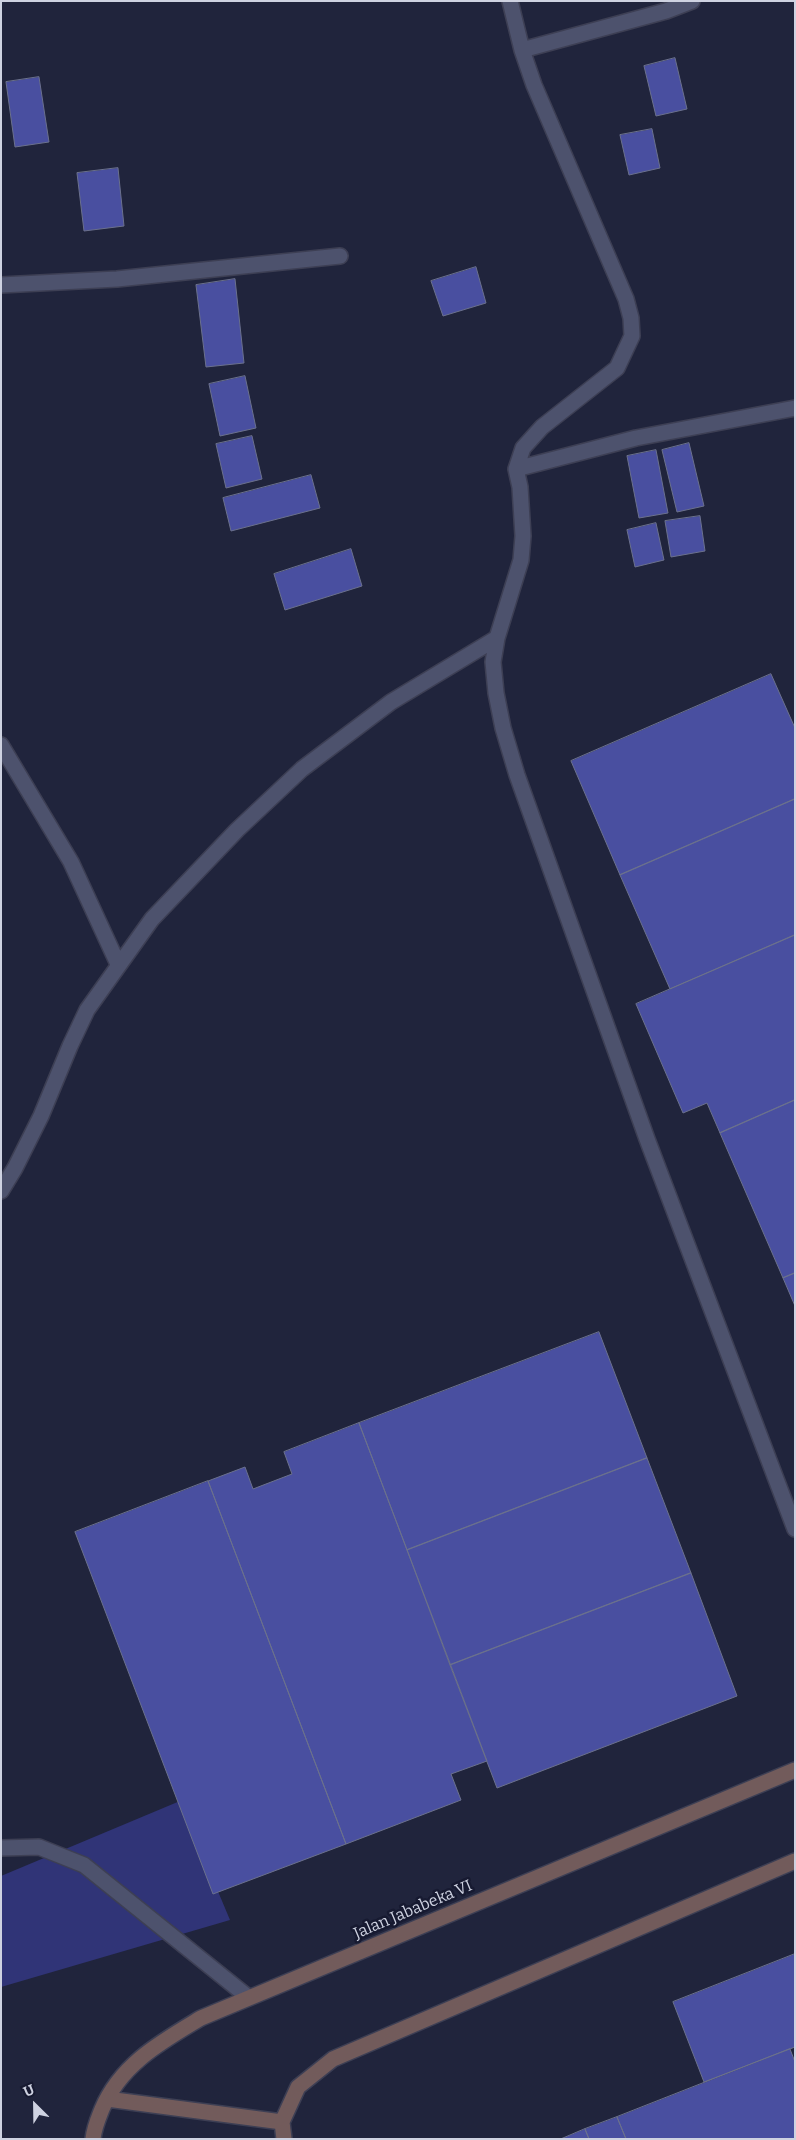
<!DOCTYPE html>
<html>
<head>
<meta charset="utf-8">
<style>
	body { margin:0 }
	#map { position:relative; width:796px; height:2140px; overflow:hidden; background:#20243c; font-family:Bitter,serif }
	canvas { display:block }
	.frame { position:absolute; inset:0; border:2px solid #ced2e1; pointer-events:none }
	.north { position:absolute; left:10px; top:2080px; width:50px; height:50px; -webkit-text-stroke:4px #171a31; paint-order:stroke; rotate:337deg; font-size:14px; font-weight:700; line-height:20px; text-align:center; color:#ced2e1 }
	.north::after { content:''; display:block; margin:auto; width:18px; height:22px; background:#ced2e1; clip-path:polygon(50% 0,100% 100%,50% 72%,0 100%) }
</style>
</head>
<body>
<div id="map">
<canvas width="796" height="2140"></canvas>
<div class="frame"></div>
<div class="north">U</div>
</div>
<script>
const g = document.querySelector('canvas').getContext('2d');
g.lineJoin = 'round';
function fillPath(path, color) { g.fillStyle = color; g.fill(path, 'evenodd'); }
function stroke(path, color, width, dash) { g.strokeStyle = color; g.lineWidth = width; g.lineCap = dash ? 'butt' : 'round'; g.setLineDash(dash || []); g.stroke(path); }
function drawText(font, color, halo, rows, align = 'center') {
  g.font = font + ' Bitter,serif'; g.lineWidth = 5; g.setLineDash([]); g.textBaseline = 'middle'; g.strokeStyle = halo; g.fillStyle = color; for (const [text, x, y, turn = 0] of rows) {
    g.save(); g.translate(x, y); g.rotate((+turn || 0) * Math.PI / 180); g.textAlign = isNaN(turn) ? turn : align; if (halo) g.strokeText(text, 0, 0); g.fillText(text, 0, 0); g.restore();
  }
}
const green = new Path2D(`
	M180,1801L230,1920L1,1987V1876Z`);
const building = new Path2D(`
	M675,58L687,109L656,116L644,66Z
	M39,77L49,142L15,147L6,82Z
	M652,129L660,168L629,175L620,135Z
	M118,168L124,226L84,231L77,173Z
	M476,267L486,303L443,316L431,281Z
	M235,279L244,363L206,367L196,285Z
	M245,376L256,428L220,436L209,384Z
	M252,436L262,479L226,488L216,444Z
	M689,443L704,506L677,512L662,450Z
	M656,450L668,513L639,518L627,456Z
	M311,475L320,508L231,531L223,498Z
	M700,516L705,551L671,557L665,521Z
	M656,523L664,560L635,567L627,530Z
	M351,549L362,586L285,610L274,574Z
	M771,674L795,728V799L620,875L571,761Z
	M795,799V935L670,989L620,875Z
	M795,935V1100L720,1133L707,1103L683,1113L636,1004Z
	M795,1100V1273L783,1278L720,1133Z
	M795,1273V1306L783,1278Z
	M599,1332L647,1458L407,1550L359,1423Z
	M359,1423L487,1761L451,1774L461,1800L346,1844L208,1481L245,1467L253,1489L292,1474L284,1452Z
	M647,1458L691,1573L450,1665L407,1550Z
	M208,1481L346,1844L213,1894L75,1532Z
	M691,1573L737,1696L497,1788L450,1665Z
	M795,1954V2047L704,2082L673,2002Z
	M790,2049L795,2062V2139H626L617,2117Z
	M617,2117L626,2139H589L585,2129Z
	M585,2129L589,2139H561Z`);
const street = new Path2D(`
	M510,1L522,50L534,85L626,299L631,318L632,336L617,368L542,427L523,448L516,469L520,487L523,536L521,560L497,638L493,662L496,693L503,728L517,775L647,1139L795,1529
	M522,50L666,11L692,1
	M1,285L117,279L340,256
	M516,469L636,438L795,408
	M1,745L71,862L118,964
	M1,1191L15,1168L41,1116L70,1046L87,1010L152,919L237,830L302,769L391,702L497,638
	M1,1848L39,1847L84,1865L248,1997`);
const secondary = new Path2D(`
	M107,2099L282,2122
	M93,2139C94,2128 98,2119 102,2109C121,2064 161,2042 201,2018L795,1770
	M284,2139L282,2122L298,2087L333,2059L795,1861`);
const streetNames = [
	["Jalan Jababeka VI",413,1910,-23]
];
fillPath(green, '#303477');
fillPath(building, '#494fa0');
stroke(building, '#6b718d', 1);
stroke(street, '#3d3f54', 18);
stroke(secondary, '#3d3f54', 18);
stroke(street, '#4d526d', 15);
stroke(secondary, '#725b5b', 15);
drawText('16px', '#ced2e1', '#171a31', streetNames);
</script>
</body>
</html>
